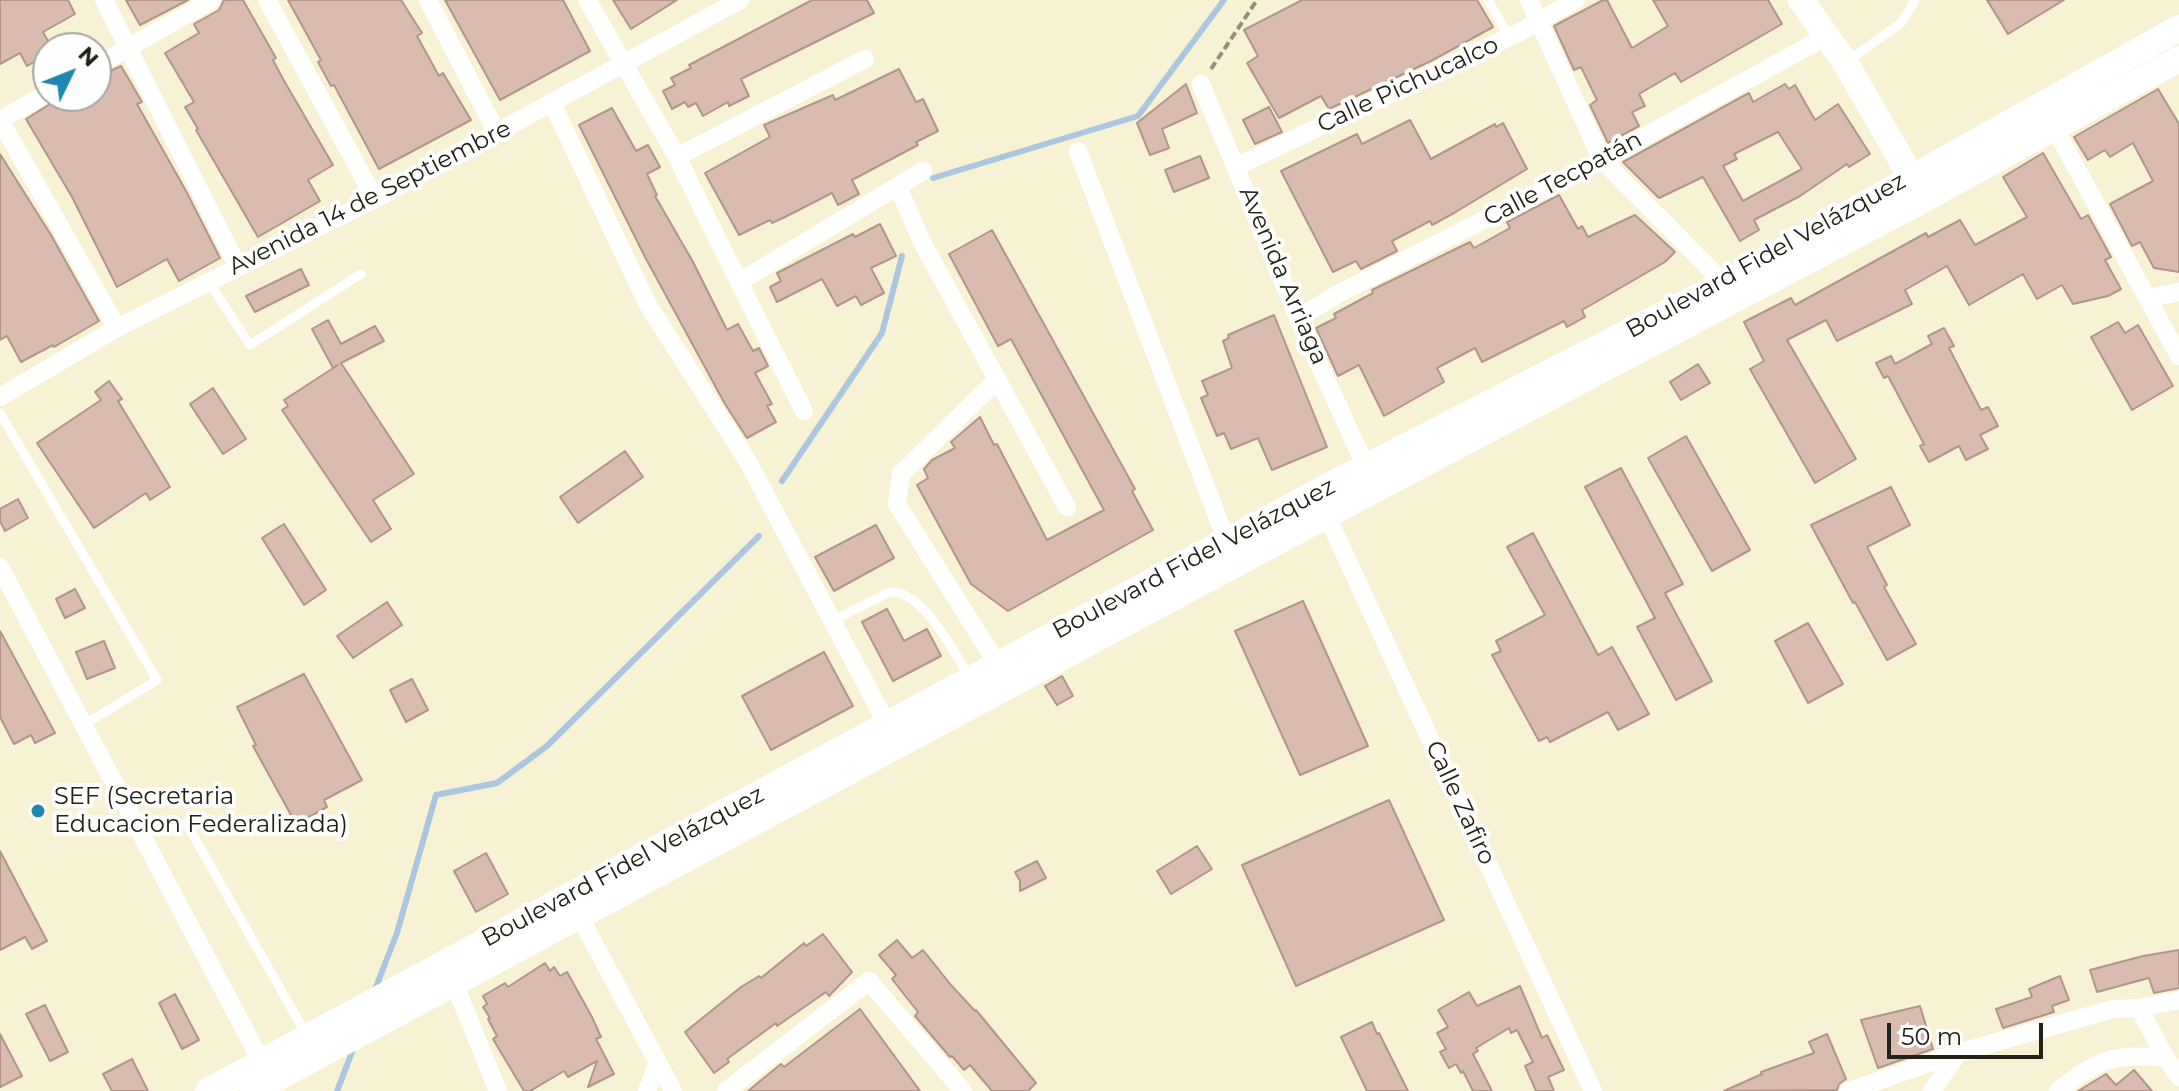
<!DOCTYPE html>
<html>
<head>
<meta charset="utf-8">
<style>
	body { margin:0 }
	#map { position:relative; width:2179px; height:1091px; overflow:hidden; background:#f7f2d4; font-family:Montserrat,sans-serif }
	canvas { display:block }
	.north { position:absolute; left:32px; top:32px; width:80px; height:80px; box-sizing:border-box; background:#fefefe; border:2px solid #a6a6a1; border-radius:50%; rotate:47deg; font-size:22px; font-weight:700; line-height:32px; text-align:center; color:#232116 }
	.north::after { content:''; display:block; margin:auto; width:28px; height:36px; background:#2088b0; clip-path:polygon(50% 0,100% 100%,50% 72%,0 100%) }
	.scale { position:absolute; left:1887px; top:1023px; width:156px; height:36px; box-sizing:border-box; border:4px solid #232116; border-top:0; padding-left:10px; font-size:24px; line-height:28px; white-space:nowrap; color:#232116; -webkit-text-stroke:6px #fefefe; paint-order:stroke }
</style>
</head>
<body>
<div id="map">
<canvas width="2179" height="1091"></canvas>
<div class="north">N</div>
<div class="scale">50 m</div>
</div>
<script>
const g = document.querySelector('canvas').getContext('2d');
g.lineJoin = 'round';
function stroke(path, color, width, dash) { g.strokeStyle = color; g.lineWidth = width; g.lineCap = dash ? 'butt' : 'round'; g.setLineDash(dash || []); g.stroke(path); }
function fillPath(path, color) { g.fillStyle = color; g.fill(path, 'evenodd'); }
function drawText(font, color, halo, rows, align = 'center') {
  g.font = font + ' Montserrat,sans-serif'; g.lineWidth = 8; g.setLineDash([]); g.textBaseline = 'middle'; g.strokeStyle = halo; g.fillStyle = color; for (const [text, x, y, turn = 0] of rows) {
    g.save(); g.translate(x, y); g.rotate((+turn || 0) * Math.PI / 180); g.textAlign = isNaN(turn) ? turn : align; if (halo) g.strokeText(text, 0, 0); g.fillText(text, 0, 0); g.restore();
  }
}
const stream = new Path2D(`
	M933,178L1138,116L1224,0
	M782,481L882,333L902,256
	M374,992L397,933L436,795L497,783L547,746L759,536
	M337,1091L354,1047`);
const building = new Path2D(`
	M0,0H68L75,14L43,32L52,48H48V54L27,66L20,53L0,64Z
	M126,0H188L140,25Z
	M224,0H243L276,58L273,60L283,79L333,165L308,180L320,201L258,237L196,130L198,129L185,107L194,102L165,53L199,33L194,24L219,10Z
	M288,0H401L422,33L417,36L439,76L443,73L471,120L379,169L334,85L331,86L318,62L321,60Z
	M445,0H563L590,51L500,100Z
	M613,0H677L631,29Z
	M812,0H867L874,13L741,79L749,96L729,106L728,102L703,116L696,103L688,107L685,102L672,109L663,91L675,85L671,78L691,68L689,65Z
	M1302,0H1477L1493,27L1431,61L1329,109L1321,96L1279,118L1247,63L1258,56L1244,30Z
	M1603,0H1607L1632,48L1668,26L1653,0H1768L1782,24L1681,82L1675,73L1639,94L1645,106L1632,112L1639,126L1608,143L1590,105L1597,100L1581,67L1574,70L1554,26Z
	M1987,0H2064L2008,34Z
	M121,66L142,102L137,104L186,191L220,258L179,281L167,259L117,287L72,197L26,119L58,99L64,109L86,96H96V78Z
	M899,69L916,102L923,99L938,131L916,142L918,145L852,180L859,194L838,205L832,193L785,217L772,223L770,220L739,235L705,173L770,137L764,125L833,95L835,100Z
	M1186,84L1197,113L1162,129L1169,148L1150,155L1137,123Z
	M1785,84L1789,89L1795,85L1815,120L1838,104L1870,154L1849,167L1847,164L1800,196L1754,220L1759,230L1740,241L1703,177L1659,198L1623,162L1749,93L1753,102ZM1778,132L1802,169L1743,201L1723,166L1737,159L1734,154Z
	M2158,89L2179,124V272L2154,268L2140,242L2132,246L2110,204L2153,181L2133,143L2110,157L2105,150L2088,160L2074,137Z
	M1269,107L1282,132L1255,144L1243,120Z
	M612,108L636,151L648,145L660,167L647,174L657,195L655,196L693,262L727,330L738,324L753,351L759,348L768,366L755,373L772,404L767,406L776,422L747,438L725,404L645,257L579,125Z
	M1410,120L1431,159L1495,124L1496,127L1503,123L1527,169L1454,213L1432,225L1430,221L1392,241L1397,251L1361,269L1356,261L1333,272L1281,171L1357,134L1362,144Z
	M2043,153L2081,219L2088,215L2111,257L2105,260L2121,289L2108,296L2073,304L2062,285L2037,299L2023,274L1969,305L1947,266L1905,290L1912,304L1837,341L1826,320L1787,340L1856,459L1815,483L1750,369L1764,361L1744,322L1791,298L1795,305L1926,233L1928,237L1960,220L1975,245L2027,217L2003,177Z
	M0,154L51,235L99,321L54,347L53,345L21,362L7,336L0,340Z
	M1200,156L1209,178L1174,192L1165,170Z
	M1559,195L1578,229L1582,226L1588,237L1635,215L1675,252L1665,262L1582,310L1585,317L1567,327L1564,321L1482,362L1475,348L1437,368L1444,382L1384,416L1359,365L1338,376L1316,328L1336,318L1334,314L1373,293L1372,290L1470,242L1474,248L1510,228L1507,222Z
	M880,224L896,256L871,268L884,293L861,305L856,296L837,306L822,279L777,302L770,287L781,281L777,273L853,234L855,237Z
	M992,230L1135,489L1132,491L1153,530L1008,611L971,584L917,485L928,478L924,469L932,460L955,448L951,442L980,417L994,445L997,444L1047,540L1104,510L1011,339L998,346L949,254Z
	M301,269L309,285L255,312L246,296Z
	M1274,315L1327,447L1272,470L1258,438L1231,449L1224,433L1217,436L1201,398L1208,395L1202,381L1232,368L1223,341L1229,338L1228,335Z
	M328,320L341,344L375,326L384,341L341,363L414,474L373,500L391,529L371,542L282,410L288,406L284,400L338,365L333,368L312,329Z
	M2118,322L2125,333L2138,325L2173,386L2132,410L2091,337Z
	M1944,328L1954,346L1949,348L1981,410L1988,407L1998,426L1980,435L1988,449L1966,460L1959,446L1929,462L1920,446L1924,444L1888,376L1884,378L1876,363L1891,356L1895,364L1932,344L1928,336Z
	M1698,364L1710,383L1681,400L1670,382Z
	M109,381L122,399L118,401L170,487L150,500L146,493L94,528L37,443L101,400L95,392Z
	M213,388L246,439L223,454L190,404Z
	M1686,436L1750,550L1712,571L1648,458Z
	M625,451L643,477L578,523L560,497Z
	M1621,468L1683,584L1665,593L1712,681L1676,700L1637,627L1655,618L1585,487Z
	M1891,487L1910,525L1867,547L1887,585L1884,587L1916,644L1887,660L1855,602L1853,603L1811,525Z
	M18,499L28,518L5,531L0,521V509Z
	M284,524L326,590L304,605L262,538Z
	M876,525L894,558L834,591L815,557Z
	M1533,533L1598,655L1612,647L1649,714L1618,730L1608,712L1550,742L1547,737L1539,741L1492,655L1501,651L1496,641L1545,615L1507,547Z
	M75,589L85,608L65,618L56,599Z
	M1303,601L1368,746L1300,775L1235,631Z
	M387,602L402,625L353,658L337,636Z
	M887,609L904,641L927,629L941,656L893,681L862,622Z
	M1808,623L1843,684L1808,703L1775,641Z
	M0,631L55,733L35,743L31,735L14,744L0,717Z
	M104,641L115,668L87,679L76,652Z
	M824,652L853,706L771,750L742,696Z
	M304,674L362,780L324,800L327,807L296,824L253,746L256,745L237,707Z
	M1062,676L1073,696L1057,705L1045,686Z
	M412,679L428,710L406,722L390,690Z
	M1389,800L1444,920L1296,986L1242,865Z
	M1197,846L1212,869L1171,894L1157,871Z
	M0,851L47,941L32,949L25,937L0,950Z
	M486,853L508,894L476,912L454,871Z
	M1037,861L1046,878L1020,891V881L1015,872Z
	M823,934L852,972L829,996L826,992L777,1026L776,1023L727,1059L729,1062L714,1073L685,1032L741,987L759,976L761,978L804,943L806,946Z
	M897,940L912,958L923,950L951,985L975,1011L976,1010L1036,1083L1028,1091H992L970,1065L964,1070L952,1056L950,1057L915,1016L918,1012L892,979L896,975L879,955Z
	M2179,950V988L2154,993L2149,978L2097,992L2090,970L2143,956Z
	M545,963L550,971L554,967L560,976L567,972L592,1017L601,1037L596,1039L614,1074L588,1087L597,1061L568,1077L564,1071L530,1091H524L493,1039L497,1036L488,1019L490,1018L483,1007L487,1004L483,996L505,983L508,987Z
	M2060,976L2069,1000L2052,1006L2054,1012L2003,1028L1996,1009L2032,997L2029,989Z
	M1520,986L1542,1038L1547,1035L1564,1070L1548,1077L1554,1091H1536L1525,1066L1533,1062L1517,1030L1511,1033L1509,1028L1476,1048L1478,1051L1473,1054L1492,1091H1473L1463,1071L1461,1073L1456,1064L1449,1068L1440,1052L1446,1049L1437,1033L1448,1027L1438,1010L1469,992L1477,1006Z
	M175,994L199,1040L182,1049L159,1003Z
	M45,1005L68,1052L50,1061L26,1014Z
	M1920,1006L1933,1049L1878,1068L1861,1020Z
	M860,1009L920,1091H748L781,1064L784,1067Z
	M1372,1022L1377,1034L1379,1033L1408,1091H1367L1341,1037Z
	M0,1034L22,1076L0,1087Z
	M1827,1034L1846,1079L1839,1084L1837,1090L1724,1091L1762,1074L1761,1072L1814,1053L1809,1042Z
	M132,1059L148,1091H112L103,1074Z
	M2134,1070L2152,1091H2078L2106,1074L2116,1085Z`);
const path = new Path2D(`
	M1211,69L1257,0`);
const lane = new Path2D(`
	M1488,0L1509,37
	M1848,61L1902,22L1915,0
	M209,282L250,345L361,274
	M0,413L157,680L84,725
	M832,621L890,592C924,591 952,650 969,676
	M186,823L306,1034`);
const street = new Path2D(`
	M104,0L238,267
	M267,0L375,199
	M428,0L497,133
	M587,0L677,157L739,282L923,171
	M1529,0L1602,160L1724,283
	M96,66L212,0
	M1201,84L1298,318L1366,467
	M552,103L648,305L747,460L887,724
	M0,120L117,328
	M0,120L48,93
	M2055,129L2179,356
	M1078,151L1227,542
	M677,157L865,59
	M1237,166L1520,32L1576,0
	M898,187L923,244L1067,507
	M739,282L804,411
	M2148,298L2179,292
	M1298,318L1338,294L1602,160L1827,36
	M997,380L901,474L897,504L998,665
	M0,397L117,328L375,199L740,0
	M1327,516L1593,1091
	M0,567L267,1072
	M574,906L673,1091
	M450,973L498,1091
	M2139,1008L2165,1057L2179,1077
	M647,1091L657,1065
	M726,1091L869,981L963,1091
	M1849,1091L1958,1053L2113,1009L2139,1008L2179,1000
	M1932,1091L1958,1053
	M2058,1091C2101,1058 2111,1055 2165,1057`);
const secondary = new Path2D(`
	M1801,0L1845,62L1918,189
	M208,1091L1338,481L1724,283L2179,28
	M253,1091L1344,506L1923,200L2179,59`);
const markers = [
	[38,811,8,"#2088b0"]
];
const streetNames = [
	["Calle Pichucalco",1408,85,-25],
	["Calle Tecpatán",1563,179,-28],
	["Avenida 14 de Septiembre",370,198,-27],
	["Boulevard Fidel Velázquez",1766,256,-29],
	["Avenida Arriaga",1283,276,67],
	["Boulevard Fidel Velázquez",1194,559,-28],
	["Calle Zafiro",1460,803,65],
	["Boulevard Fidel Velázquez",623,867,-28]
];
const poiNames = [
	["SEF (Secretaria",54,797],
	["Educacion Federalizada)",54,825]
];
stroke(stream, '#abc6de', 6);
fillPath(building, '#dabbaf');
stroke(building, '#b3958a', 2);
stroke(path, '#94907b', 4, [8, 4]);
stroke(lane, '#fff', 9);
stroke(street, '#fff', 18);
stroke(secondary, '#fff', 26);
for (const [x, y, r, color] of markers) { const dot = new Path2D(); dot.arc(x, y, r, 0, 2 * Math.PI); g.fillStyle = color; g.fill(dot); stroke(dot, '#fefefe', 3); }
drawText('24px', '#232116', '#fefefe', streetNames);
drawText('24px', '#232116', '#fefefe', poiNames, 'left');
</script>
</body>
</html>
